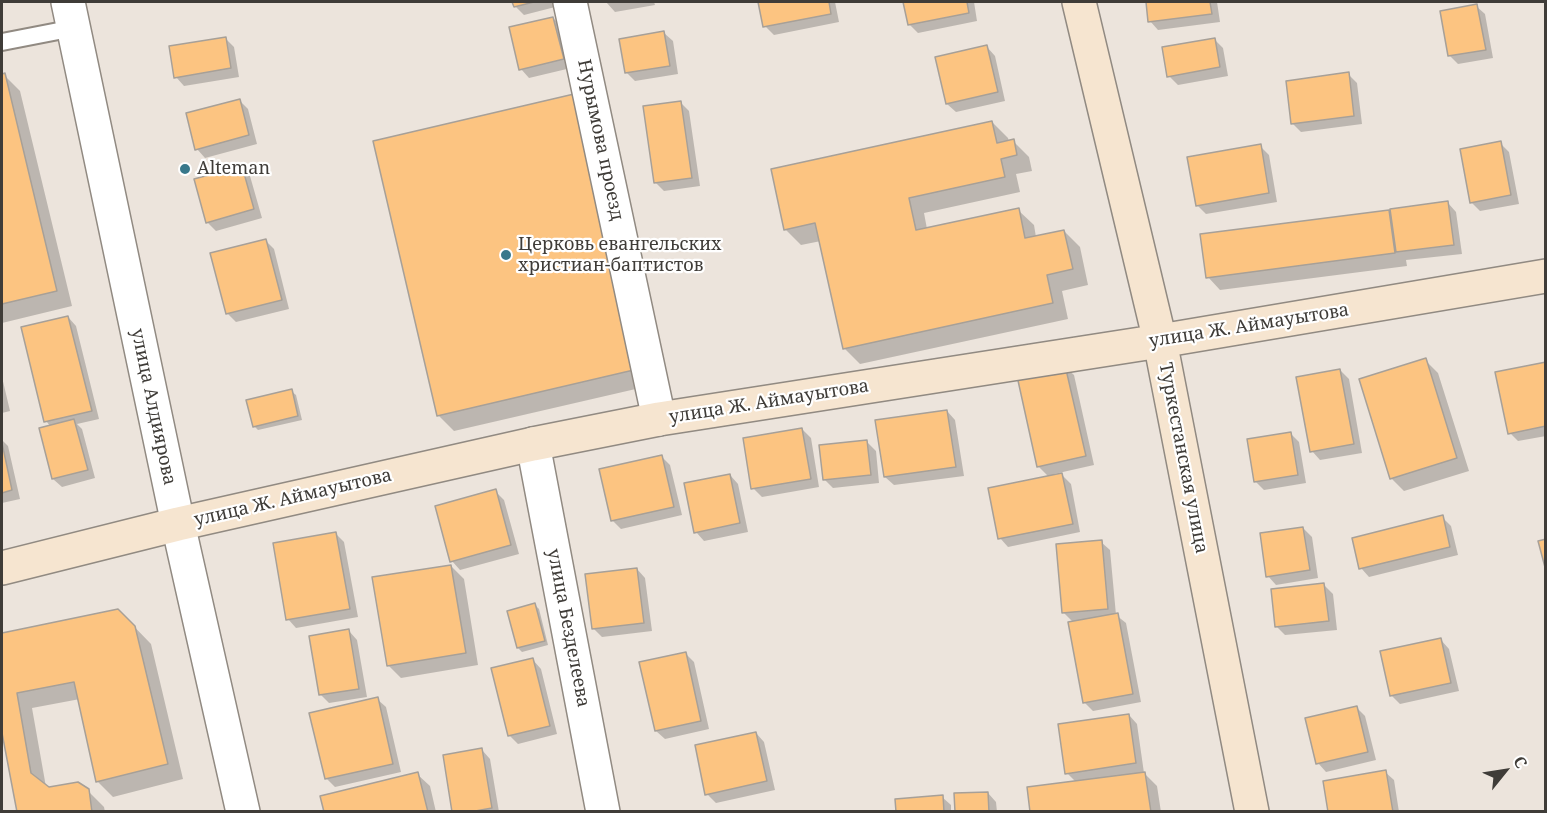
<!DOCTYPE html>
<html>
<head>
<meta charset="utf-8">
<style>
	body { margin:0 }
	#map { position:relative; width:1547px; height:813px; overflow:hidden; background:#ece4dc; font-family:"Noto Serif",serif }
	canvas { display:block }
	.frame { position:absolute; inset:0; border:3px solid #3f3c38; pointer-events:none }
	.north { position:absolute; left:1475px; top:741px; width:60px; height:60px; -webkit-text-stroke:4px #fff; paint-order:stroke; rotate:60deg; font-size:16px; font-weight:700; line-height:24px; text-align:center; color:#3f3c38 }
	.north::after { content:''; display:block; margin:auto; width:21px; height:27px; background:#3f3c38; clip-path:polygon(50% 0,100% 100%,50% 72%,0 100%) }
</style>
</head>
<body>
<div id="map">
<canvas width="1547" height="813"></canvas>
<div class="frame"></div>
<div class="north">С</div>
</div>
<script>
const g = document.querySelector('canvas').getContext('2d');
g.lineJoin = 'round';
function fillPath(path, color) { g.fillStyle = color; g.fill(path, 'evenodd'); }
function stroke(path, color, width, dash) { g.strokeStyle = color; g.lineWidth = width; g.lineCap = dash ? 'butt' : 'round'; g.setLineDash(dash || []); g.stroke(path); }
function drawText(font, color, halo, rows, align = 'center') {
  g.font = font + ' "Noto Serif",serif'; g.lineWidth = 4.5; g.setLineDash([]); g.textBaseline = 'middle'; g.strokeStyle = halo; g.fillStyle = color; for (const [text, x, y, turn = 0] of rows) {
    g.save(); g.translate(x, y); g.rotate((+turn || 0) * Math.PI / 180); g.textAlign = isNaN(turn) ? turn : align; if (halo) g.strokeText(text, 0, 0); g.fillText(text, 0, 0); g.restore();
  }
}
const shadow = new Path2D(`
	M514,2H558L559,6L524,15L515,6Z
	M606,2H654L655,5L615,12Z
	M760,2H835L839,22L774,35L765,26Z
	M905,2H974L977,21L918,33L909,24Z
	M1147,2H1217L1220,22L1158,30L1150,21Z
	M1476,6L1485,14L1493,58L1458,64L1450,56L1441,12Z
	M553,18L562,27L571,68L529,78L521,69Z
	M664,33L673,41L678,74L635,81L626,72Z
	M225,38L234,47L239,77L184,86L176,77Z
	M1214,39L1223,48L1228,76L1178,85L1169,76Z
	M987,47L995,56L1005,101L956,112L947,104Z
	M1348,74L1357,83L1362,124L1301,132L1293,124Z
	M2,75H4L20,91L72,306L2,323Z
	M240,101L248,109L257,144L205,158L197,149Z
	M681,103L689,111L700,186L664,191L655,182Z
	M992,122L1008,138L1009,142L1013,141L1029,157L1032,171L1016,174L1020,192L924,213L927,229L1018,210L1034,225L1036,237L1064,231L1080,247L1088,285L1062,291L1068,319L860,364L844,348L821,241L801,245L785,229Z
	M375,142L653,385L454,431L438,415Z
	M1500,143L1509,152L1519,204L1480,211L1472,203Z
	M1260,146L1269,155L1277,202L1206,214L1197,205Z
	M241,167L250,176L262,218L216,231L207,222Z
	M1448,203L1456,212L1462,254L1406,260L1407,266L1220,290L1208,277L1389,212L1393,216Z
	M266,241L274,249L289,309L236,322L227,313Z
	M68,317L76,326L99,419L77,424L82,429L95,478L62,487L53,479L51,427L46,421Z
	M1425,360L1438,373L1469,471L1404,491L1391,478Z
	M1546,364V436L1518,441L1510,433Z
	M1065,367L1074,375L1094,465L1054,474V476L1062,475L1071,484L1080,532L1008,547L1000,538L1049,477L1038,466Z
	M1340,370L1349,379L1362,453L1320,460L1312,451Z
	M2,377L10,411L2,413Z
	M291,391L296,395L302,420L258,430L254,426Z
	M947,411L955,420L964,476L894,485L885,477Z
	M802,429L811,438L819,487L762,497L753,488Z
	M1291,434L1299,442L1306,483L1264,490L1255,481Z
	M2,440L8,446L20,499L2,503Z
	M867,442L876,451L879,483L833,488L824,479Z
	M661,456L670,465L682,515L621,529L612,520Z
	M730,475L738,484L748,532L704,541L696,532Z
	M495,491L504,500L519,554L460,570L452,561Z
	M1442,517L1451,526L1458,555L1369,577L1361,568Z
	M1303,528L1312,537L1318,578L1276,585L1268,576Z
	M336,534L344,542L358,617L296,628L288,619Z
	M1101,542L1110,550L1116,615L1126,623L1141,702L1093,711L1084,702L1073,622L1063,612Z
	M451,566L464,579L478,665L401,678L388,665Z
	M637,569L645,578L652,631L602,637L593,628Z
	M1324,585L1333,594L1337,630L1285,635L1277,627Z
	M535,605L539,609L548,645L522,652L518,648Z
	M118,610L151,644L183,779L113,797L97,781L80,699L32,708L46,787L48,788L88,791L104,807L105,812H19L2,726V634Z
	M349,631L357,640L367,697L329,703L321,695Z
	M1441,640L1449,649L1459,691L1400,704L1391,695Z
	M685,653L694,662L709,729L665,739L656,731Z
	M533,660L541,669L557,734L518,744L509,735Z
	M377,699L386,707L401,772L335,787L326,778Z
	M1357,708L1365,716L1376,760L1326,772L1318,763Z
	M1129,715L1137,724L1144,773L1157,786L1161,812H1032L1076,782L1067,773Z
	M756,733L764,742L775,790L716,803L707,794Z
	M482,750L490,759L499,812H453Z
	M1385,772L1394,780L1399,812H1330Z
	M417,774L430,786L436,812H326Z
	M988,793L996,802L997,812H957Z
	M942,797L951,805V812H897Z`);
const building = new Path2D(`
	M512,2H534L514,7Z
	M758,2H829L831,14L763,27Z
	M903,2H967L969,13L908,25Z
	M1146,2H1210L1212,14L1148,22Z
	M1477,4L1486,50L1448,56L1440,11Z
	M553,17L564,59L519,70L509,27Z
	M664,31L670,66L625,73L619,39Z
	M226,37L231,68L174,78L169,46Z
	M1215,38L1220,67L1167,77L1162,47Z
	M987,45L998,92L946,104L935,57Z
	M1349,72L1354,116L1291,124L1286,81Z
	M5,73L57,291L2,304V74Z
	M574,94L638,369L437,416L373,141Z
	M240,99L249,135L195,150L186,113Z
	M681,101L692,178L654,183L643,106Z
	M992,121L997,143L1014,139L1017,155L1001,159L1005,177L909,198L916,230L1019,208L1025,238L1064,230L1073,269L1047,275L1053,303L843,349L815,223L784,230L771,169Z
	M1501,141L1511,195L1470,203L1460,149Z
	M1261,144L1269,193L1196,206L1187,157Z
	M242,166L254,209L206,223L194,179Z
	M1448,201L1454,245L1396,252L1390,209Z
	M1389,210L1395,253L1206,278L1200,234Z
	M266,239L282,300L226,314L210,253Z
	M68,316L92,411L44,422L21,327Z
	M1426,358L1457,458L1390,479L1359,379Z
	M1546,362V426L1508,434L1495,372Z
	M1065,365L1086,456L1037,467L1017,376Z
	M1340,369L1354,444L1310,452L1296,377Z
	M292,389L298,416L253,427L246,400Z
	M947,410L956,467L884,477L875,420Z
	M74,419L88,470L52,479L39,428Z
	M802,428L811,479L751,489L743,438Z
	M1291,432L1298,475L1254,482L1247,439Z
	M867,440L871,475L823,480L819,445Z
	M2,443L12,490L2,493Z
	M662,455L674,507L611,521L599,469Z
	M1062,473L1073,524L998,539L988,488Z
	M730,474L740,523L694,533L684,483Z
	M496,489L511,545L450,562L435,506Z
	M1443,515L1450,547L1359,569L1352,538Z
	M1303,527L1310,570L1266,577L1260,533Z
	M336,532L350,609L286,620L273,543Z
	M1546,539V571L1538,541Z
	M1102,540L1108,609L1062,613L1056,544Z
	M451,565L466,653L387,666L372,577Z
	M637,568L644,623L592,629L585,574Z
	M1324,583L1329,621L1275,627L1271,589Z
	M535,603L545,641L517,648L507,611Z
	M118,609L135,626L168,764L96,782L74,682L17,693L31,773L49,787L78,782L89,789L92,812H17L2,733V633Z
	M1118,613L1133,694L1083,703L1068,622Z
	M349,629L359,689L319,695L309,636Z
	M1441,638L1451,683L1390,696L1380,651Z
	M686,652L701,721L655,731L639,662Z
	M533,658L550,726L508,736L491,668Z
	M378,697L393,764L325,779L309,713Z
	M1357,706L1368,752L1316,764L1305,718Z
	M1129,714L1136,763L1065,774L1058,724Z
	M756,732L767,781L705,795L695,745Z
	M482,748L492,808L470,812H452L443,755Z
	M1386,770L1393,812H1328L1323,781Z
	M418,772L428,812H324L320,796Z
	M1145,772L1151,812H1030L1027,787Z
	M988,792L989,812H955L954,793Z
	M943,795L944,812H896L895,799Z`);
const lane = new Path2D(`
	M2,42L74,28`);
const street = new Path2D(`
	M68,2L178,524L243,812
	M570,2L659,419
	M533,444L603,812`);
const secondary = new Path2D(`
	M1079,2L1160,341L1252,812
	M2,568L178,524L533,444L659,419L1160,341L1546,276`);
const markers = [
	[185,169,6,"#38788b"],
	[506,255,6,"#38788b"]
];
const streetNames = [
	["Нурымова проезд",600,140,78],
	["улица Ж. Аймауытова",1249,326,-9],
	["улица Ж. Аймауытова",769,402,-9],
	["улица Алдиярова",153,407,78],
	["Туркестанская улица",1183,458,79],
	["улица Ж. Аймауытова",293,498,-13],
	["улица Безделеева",568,628,79]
];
const poiNames = [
	["Alteman",197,169],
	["Церковь евангельских",518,245],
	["христиан-баптистов",518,266]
];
fillPath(shadow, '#0003');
fillPath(building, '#fcc481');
stroke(building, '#a7a098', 1.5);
stroke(lane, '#918a82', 20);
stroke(street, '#918a82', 36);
stroke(secondary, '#918a82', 36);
stroke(lane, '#fff', 16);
stroke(street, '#fff', 33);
stroke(secondary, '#f6e5d0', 33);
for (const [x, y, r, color] of markers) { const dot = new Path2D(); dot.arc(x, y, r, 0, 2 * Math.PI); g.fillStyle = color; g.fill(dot); stroke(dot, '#fff', 2); }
drawText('18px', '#3f3c38', '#fff', streetNames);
drawText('18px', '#3f3c38', '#fff', poiNames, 'left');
</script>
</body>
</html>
